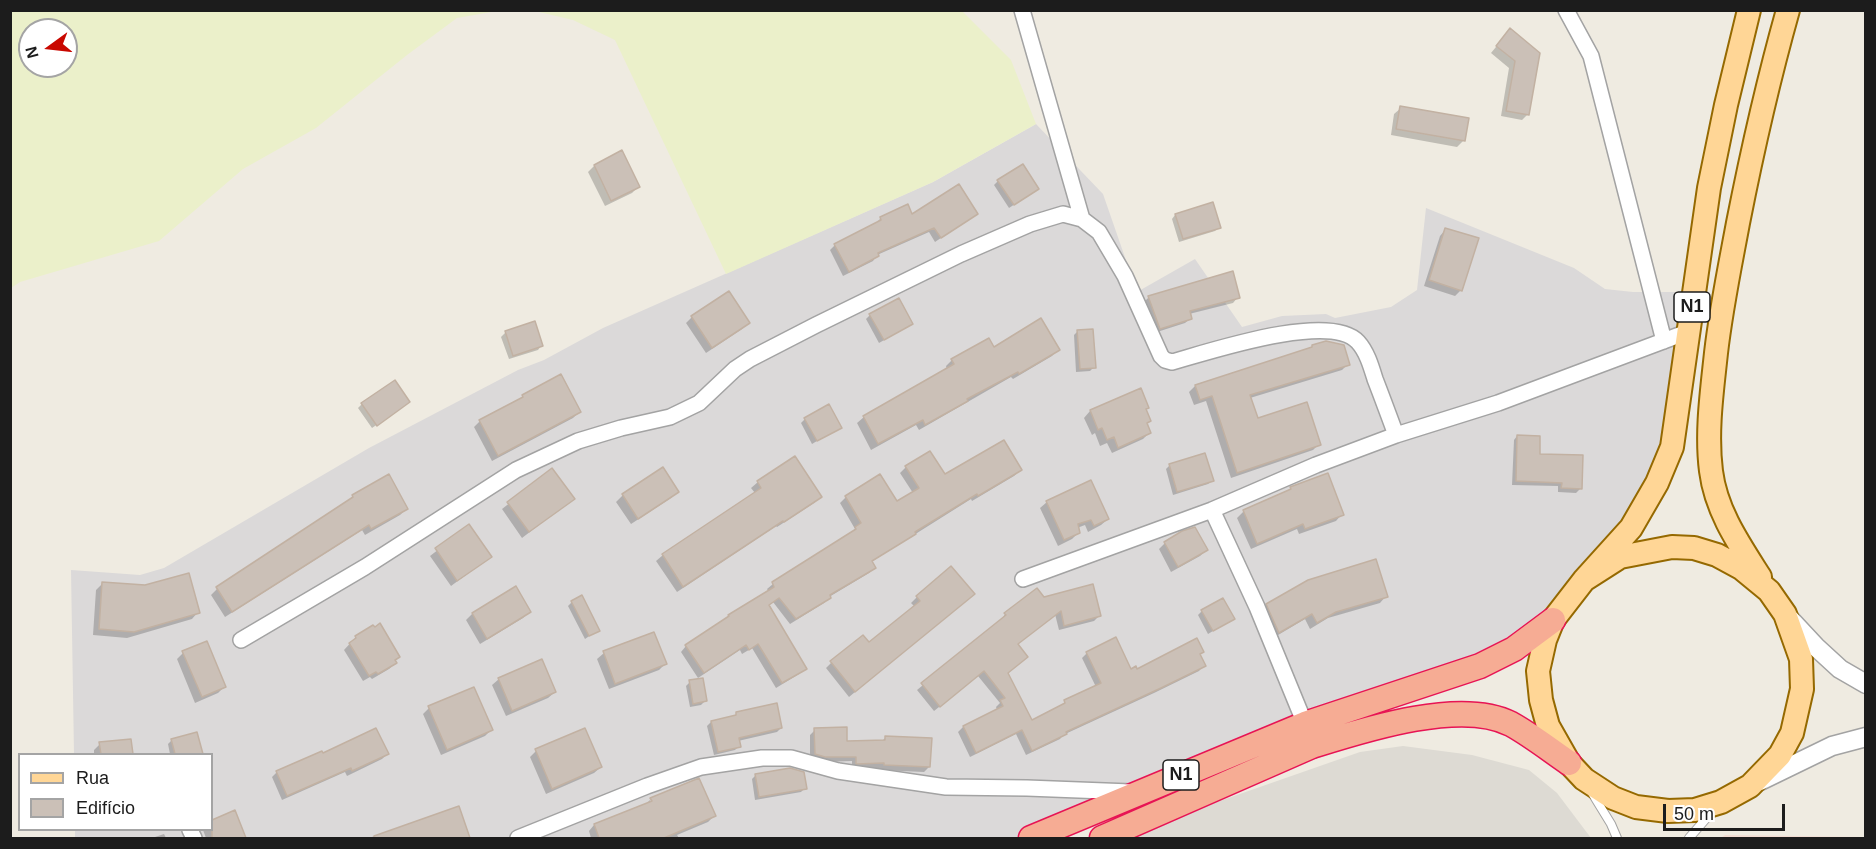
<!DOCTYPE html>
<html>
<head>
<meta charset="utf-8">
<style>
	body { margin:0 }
	#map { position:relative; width:1876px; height:849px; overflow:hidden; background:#efebe1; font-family:Helvetica,sans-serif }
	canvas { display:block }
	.frame { position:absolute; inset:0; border:12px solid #1c1c1c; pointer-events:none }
	.legend { position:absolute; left:18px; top:753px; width:195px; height:78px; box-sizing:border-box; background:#fff; border:2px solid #a4a4a4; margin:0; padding:8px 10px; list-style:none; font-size:18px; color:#1c1c1c }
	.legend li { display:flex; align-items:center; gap:12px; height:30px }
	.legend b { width:30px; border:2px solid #a4a4a4 }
	.north { position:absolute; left:18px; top:18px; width:60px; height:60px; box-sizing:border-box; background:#fff; border:2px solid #a4a4a4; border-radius:50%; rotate:255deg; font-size:16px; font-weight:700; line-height:24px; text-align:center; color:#1c1c1c }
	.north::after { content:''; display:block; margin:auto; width:21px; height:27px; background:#c90800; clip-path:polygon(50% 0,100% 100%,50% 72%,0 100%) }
	.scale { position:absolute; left:1663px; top:804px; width:122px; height:27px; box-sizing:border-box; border:3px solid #1c1c1c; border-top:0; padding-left:8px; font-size:18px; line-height:21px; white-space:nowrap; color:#1c1c1c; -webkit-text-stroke:4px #fff; paint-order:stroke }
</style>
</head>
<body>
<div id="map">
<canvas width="1876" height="849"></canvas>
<div class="frame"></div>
<ul class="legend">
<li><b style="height:8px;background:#ffd696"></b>Rua</li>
<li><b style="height:16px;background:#cbc0b7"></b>Edifício</li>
</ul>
<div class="north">N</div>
<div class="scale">50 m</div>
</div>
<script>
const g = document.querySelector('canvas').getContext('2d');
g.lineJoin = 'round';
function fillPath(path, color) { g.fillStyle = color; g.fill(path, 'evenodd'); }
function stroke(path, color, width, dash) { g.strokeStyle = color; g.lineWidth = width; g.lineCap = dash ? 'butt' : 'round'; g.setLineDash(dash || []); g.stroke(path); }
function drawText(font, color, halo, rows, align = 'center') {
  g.font = font + ' Helvetica,sans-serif'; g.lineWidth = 4.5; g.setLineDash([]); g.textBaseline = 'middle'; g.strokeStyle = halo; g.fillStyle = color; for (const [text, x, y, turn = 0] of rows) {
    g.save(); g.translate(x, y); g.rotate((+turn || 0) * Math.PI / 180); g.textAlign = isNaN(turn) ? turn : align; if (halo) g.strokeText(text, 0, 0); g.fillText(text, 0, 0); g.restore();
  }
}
const residential = new Path2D(`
	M1036,124L1103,194L1137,292L1195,259L1242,327L1282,316L1326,314L1335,318L1391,307L1417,290L1426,208L1574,268L1605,289L1633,292H1694L1672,447L1616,546L1503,652L1064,838H75V830H212V754H74L71,570L140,575L164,568L369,448L518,370L544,360L603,328L933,182Z`);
const military = new Path2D(`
	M1725,835L1865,837L1866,838H1721Z`);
const airport = new Path2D(`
	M1403,746L1472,755L1529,770L1557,793L1591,838H1132L1217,802L1360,752Z`);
const farmland = new Path2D(`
	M11,10H497V11L457,18L407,55L316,128L243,169L159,241L20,282L11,288ZM30,30H66V66H30Z
	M535,11H962L1011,60L1036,124L933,182L726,274L615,40L573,20Z`);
const shadow = new Path2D(`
	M1510,30L1528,114L1522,120L1501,116L1509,68L1491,53Z
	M1401,108L1464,140L1457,147L1391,135L1394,114Z
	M594,166L638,187L632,193L605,206L588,172Z
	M998,181L1033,192L1009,208L994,185Z
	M976,214L935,242L929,232L877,255L873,261L843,276L830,250L835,245L876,223L881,218Z
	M1175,215L1219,227L1215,231L1179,242L1172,219Z
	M1446,229L1461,290L1455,296L1424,286L1440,236Z
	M1149,297H1238L1233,303L1189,314L1191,318L1185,323L1154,333L1144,302Z
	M870,315L907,327L879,343L866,319Z
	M692,317L748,323L742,329L706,353L686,323Z
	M534,323L541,346L538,350L509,359L501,337L505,333Z
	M1078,331L1094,367L1090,371L1076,372L1074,335Z
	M1313,346L1348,364L1342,370L1250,398L1257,420L1319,444L1313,450L1231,478L1206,401L1194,405L1189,392L1195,386L1309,350Z
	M994,349H1058L1052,356L1013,379L1011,377L919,430L916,425L871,450L857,423L864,417L947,370L946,366L952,360Z
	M1140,390L1146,424L1149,433L1143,439L1112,453L1107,443L1100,446L1095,433L1092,435L1084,418L1090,411Z
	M523,396L579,412L573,418L492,461L474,427L480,421L517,402Z
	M362,404L404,406L372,428L358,408Z
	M805,419L840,427L812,444L801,423Z
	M1517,436L1538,456L1580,489L1576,493L1558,492V486L1512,485L1514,440Z
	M1170,465L1212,481L1208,484L1173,495L1166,469Z
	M906,467L945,476L1020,470L1014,476L972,501L971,499L871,562L874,568L869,573L829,597L824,603L790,624L773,602L768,606L805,668L799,674L776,688L752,648L742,654L740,650L698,678L681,652L686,646L769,592L767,589L773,584L849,535L855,529L840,503L846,497L896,503L913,493L900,473Z
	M662,469L677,492L671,498L631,524L616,502L623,495Z
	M552,470L573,499L522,538L502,509Z
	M1328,475L1342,514L1336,521L1299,534L1297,529L1251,549L1237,518L1244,511L1286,493L1291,488Z
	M758,482L820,497L814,503L777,527L776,526L677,592L656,561L663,555L755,493L751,488Z
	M353,496L406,509L400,515L365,535L362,530L225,617L211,595L217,589L347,502Z
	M1047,502L1108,519L1101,525L1088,532L1085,525L1077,528L1078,533L1072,539L1058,546L1040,508Z
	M469,526L490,557L451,586L430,556Z
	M1165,543L1206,550L1200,556L1171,572L1159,549Z
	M102,584L198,612L192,619L127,638L93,635L96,590Z
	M515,588L529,612L523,618L480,644L466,620L472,614Z
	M1386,596L1380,603L1328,618L1310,629L1305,619L1273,638L1261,611L1267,605Z
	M917,597L967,599L849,697L826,668L831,663L868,644L915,607L911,603Z
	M1043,598L1099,616L1094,621L1059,630L1055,614L1016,645L1007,673L1031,722L1059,707L1065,702L1096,687L1082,658L1087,653L1130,671L1199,655L1204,665L1199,671L1154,693L1063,735L1060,739L1026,755L1016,734L970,757L958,732L963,727L997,710L996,707L1000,703L978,676L934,711L917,690L1001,621L1005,614Z
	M572,602L598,630L585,639L568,606Z
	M1202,611L1233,619L1208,634L1198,615Z
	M356,637L394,661L395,663L389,669L372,679L370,677L363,681L344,650Z
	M183,653L225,686L218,693L195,703L177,659Z
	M604,653L665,664L659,670L609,689L597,659Z
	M499,679L555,692L548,698L506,716L492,685Z
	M690,682L705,701L701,705L690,707L686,686Z
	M429,708L491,730L485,736L441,755L423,714Z
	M737,714L781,728L777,732L738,741L739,746L735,750L714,755L707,726L711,722L733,717Z
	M815,730L846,743L881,742L886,737L929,767L924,772L879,770L880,768H852V761L819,762L810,759V735Z
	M196,734L202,754H170L168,744L172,740Z
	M130,740L132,754H94V750L100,744Z
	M536,751L601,767L594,773L546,794L530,757Z
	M387,754L382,759L347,776L345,772L282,800L272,777L277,772L322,755Z
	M756,775L805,788L801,792L755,800L752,779Z
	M651,799L714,816L708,822L677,835L679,838H591L589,831L594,825L645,805L650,800L654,809L653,800Z
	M458,808L468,837L466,838H369Z
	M234,812L245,838H206L203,830H212V821Z
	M164,834L166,838H152Z`);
const building = new Path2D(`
	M1510,28L1540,53L1529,115L1506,111L1515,61L1496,46Z
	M1400,106L1469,118L1465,141L1396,129Z
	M622,150L640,187L611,201L594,165Z
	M1023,164L1039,189L1014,205L997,180Z
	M959,184L978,214L941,238L934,228L878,253L879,256L849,272L834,244L881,220L880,217L908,204L912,214Z
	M1213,202L1221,228L1183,239L1175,214Z
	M1445,228L1479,238L1462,291L1429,280Z
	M1233,271L1240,298L1190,311L1192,319L1160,329L1148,296Z
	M729,291L750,323L712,348L691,316Z
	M899,298L913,324L884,340L869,314Z
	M1041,318L1060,350L1019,374L1018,372L967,399L968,401L925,425L923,420L878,444L863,416L954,364L951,359L989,338L994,347Z
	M535,321L543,346L513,356L505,331Z
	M1093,329L1096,368L1080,369L1077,330Z
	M1326,341L1344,345L1350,365L1250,395L1258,418L1307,402L1321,445L1237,473L1212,396L1200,400L1195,385L1312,347V345Z
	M561,374L581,412L498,456L479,420L523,397L522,395Z
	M395,380L410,402L377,426L361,403Z
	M1141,388L1149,408L1146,409L1151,421L1147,423L1151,433L1118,448L1114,437L1107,440L1102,428L1098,430L1090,410Z
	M829,404L842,428L817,441L804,418Z
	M1517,435L1540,436V454L1583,455L1582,489L1561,488L1562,483L1516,481Z
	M1004,440L1022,470L978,496L977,494L915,532L916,534L872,561L876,568L830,595L831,598L796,619L779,598L769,605L807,669L782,683L758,644L749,650L746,645L704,673L685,645L729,616L728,615L774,587L772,582L856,529L855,527L861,523L845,496L880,474L897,501L919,488L905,466L930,451L945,474Z
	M1205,453L1214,481L1177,492L1169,464Z
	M795,456L822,497L784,522L783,521L683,587L662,554L761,488L757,481Z
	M663,467L679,492L638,519L622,494Z
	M552,468L575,499L529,532L507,502Z
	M1328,473L1344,515L1305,529L1303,524L1257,544L1243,510L1291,489L1290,487Z
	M389,474L408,509L371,529L369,525L232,612L216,587L353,497L352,495Z
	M1091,480L1109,519L1094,526L1091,520L1078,524L1080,533L1064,540L1046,501Z
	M469,524L492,557L457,581L435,548Z
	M1195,527L1208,550L1178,567L1164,542L1182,531Z
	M1376,559L1388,597L1336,612L1317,623L1312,614L1279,633L1266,604L1308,580Z
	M951,566L975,594L855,692L830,661L863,635L869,642L920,601L916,596Z
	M189,573L200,613L134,632L99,629L102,582L145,585Z
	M1093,584L1101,616L1064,626L1061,611L1018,644L1028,657L1008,673L1032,720L1065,703L1064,700L1101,683L1086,652L1116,637L1131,669L1136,666L1137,669L1197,638L1204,652L1200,654L1206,666L1161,688L1066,732L1067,734L1032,751L1022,730L976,753L963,726L1003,706L1000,700L1005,698L984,671L940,707L921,683L1006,615L1004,613L1037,588L1044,597Z
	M516,586L531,612L487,639L472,613Z
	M582,595L600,631L589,636L571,601Z
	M1223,598L1235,619L1213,631L1201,610Z
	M380,623L400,657L395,660L397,663L378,674L376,672L369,676L349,643L356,638L355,636L373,625L375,627Z
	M654,632L667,664L615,684L603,651Z
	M207,641L226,687L202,697L182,651Z
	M542,659L556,692L512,711L498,678Z
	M703,678L707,701L693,704L689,680Z
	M474,687L493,730L447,750L428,706Z
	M777,703L782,728L739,738L741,747L718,752L711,721L736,715V712Z
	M847,727V741L885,740V736L932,738L930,767L884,765V763L856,764V757H825L815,754L814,728Z
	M376,728L389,754L352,771L351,768L287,796L276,771L322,751L323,753Z
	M585,728L602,767L552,789L535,749Z
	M197,732L203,754H175L171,739Z
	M131,739L133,754H101L99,742Z
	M790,768L804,772L807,789L759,797L755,774Z
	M699,778L716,816L664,838H599L594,824L652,801L650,798Z
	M459,806L470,838H374V836Z
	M235,810L246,838H212V820Z`);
const service = new Path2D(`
	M1592,793L1611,824L1617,838
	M1689,838L1711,813`);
const minor = new Path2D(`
	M1022,10L1082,219
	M1566,10L1591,56L1664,341
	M1212,510L1257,607L1305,724
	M1023,579L1212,510L1316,465L1396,435L1498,403L1690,331
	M241,640L365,567L516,470L578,441L621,428L670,417L699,403L735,369L750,359L816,325L961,254L1030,224L1063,214L1082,219L1099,232L1125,276L1161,356L1165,360L1172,362C1208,352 1330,311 1358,342C1367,352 1371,366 1375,379C1382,397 1389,416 1396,435
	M190,830L194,838
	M518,838L647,786L701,767L762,758H791L838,771L946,787L1027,788L1131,792`);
const tertiary = new Path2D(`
	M1788,617L1816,647L1840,669L1866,684
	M1760,781L1832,746L1866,737`);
const primary = new Path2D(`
	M1760,577C1739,544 1716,511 1711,471C1706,432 1712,391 1716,353C1721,309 1730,266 1738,223C1752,152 1768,81 1788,10
	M1584,580L1620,557L1672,547L1694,548L1717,555L1741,568L1769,591L1785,614L1801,659L1802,689L1792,733L1780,755L1750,786L1721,802L1695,810L1668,811L1636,807L1613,798L1584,779L1569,763L1548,726L1541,700L1538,671L1545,640L1553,620L1584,580L1631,528L1657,483L1672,447L1709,188L1726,105L1749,10`);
const trunk = new Path2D(`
	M1031,838L1305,724L1480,666L1514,649L1553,620
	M1102,838L1312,746C1363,730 1461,698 1511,724C1531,735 1550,750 1569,763`);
const shields = [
	[1692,307,36],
	[1181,775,36]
];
const shieldNames = [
	["N1",1692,307],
	["N1",1181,775]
];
fillPath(residential, '#dbd9d9');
fillPath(military, '#f2dcd2');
fillPath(airport, '#dddad3');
fillPath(farmland, '#ebf0ca');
fillPath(shadow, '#0003');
fillPath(building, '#cbc0b7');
stroke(building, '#c2b1a2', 1.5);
stroke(service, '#a3a3a3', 10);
stroke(minor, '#a3a3a3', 18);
stroke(tertiary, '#a3a3a3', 21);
stroke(primary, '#956900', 26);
stroke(trunk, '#e71454', 27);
stroke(service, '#fff', 8);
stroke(minor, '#fff', 15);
stroke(tertiary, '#fff', 18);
stroke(primary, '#ffd696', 22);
stroke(trunk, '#f6ac94', 24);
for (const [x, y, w] of shields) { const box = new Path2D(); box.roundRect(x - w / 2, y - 15, w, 30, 4.5); g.fillStyle = '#fff'; g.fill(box); stroke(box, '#1c1c1c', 1.5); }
drawText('bold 18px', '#1c1c1c', null, shieldNames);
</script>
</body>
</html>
